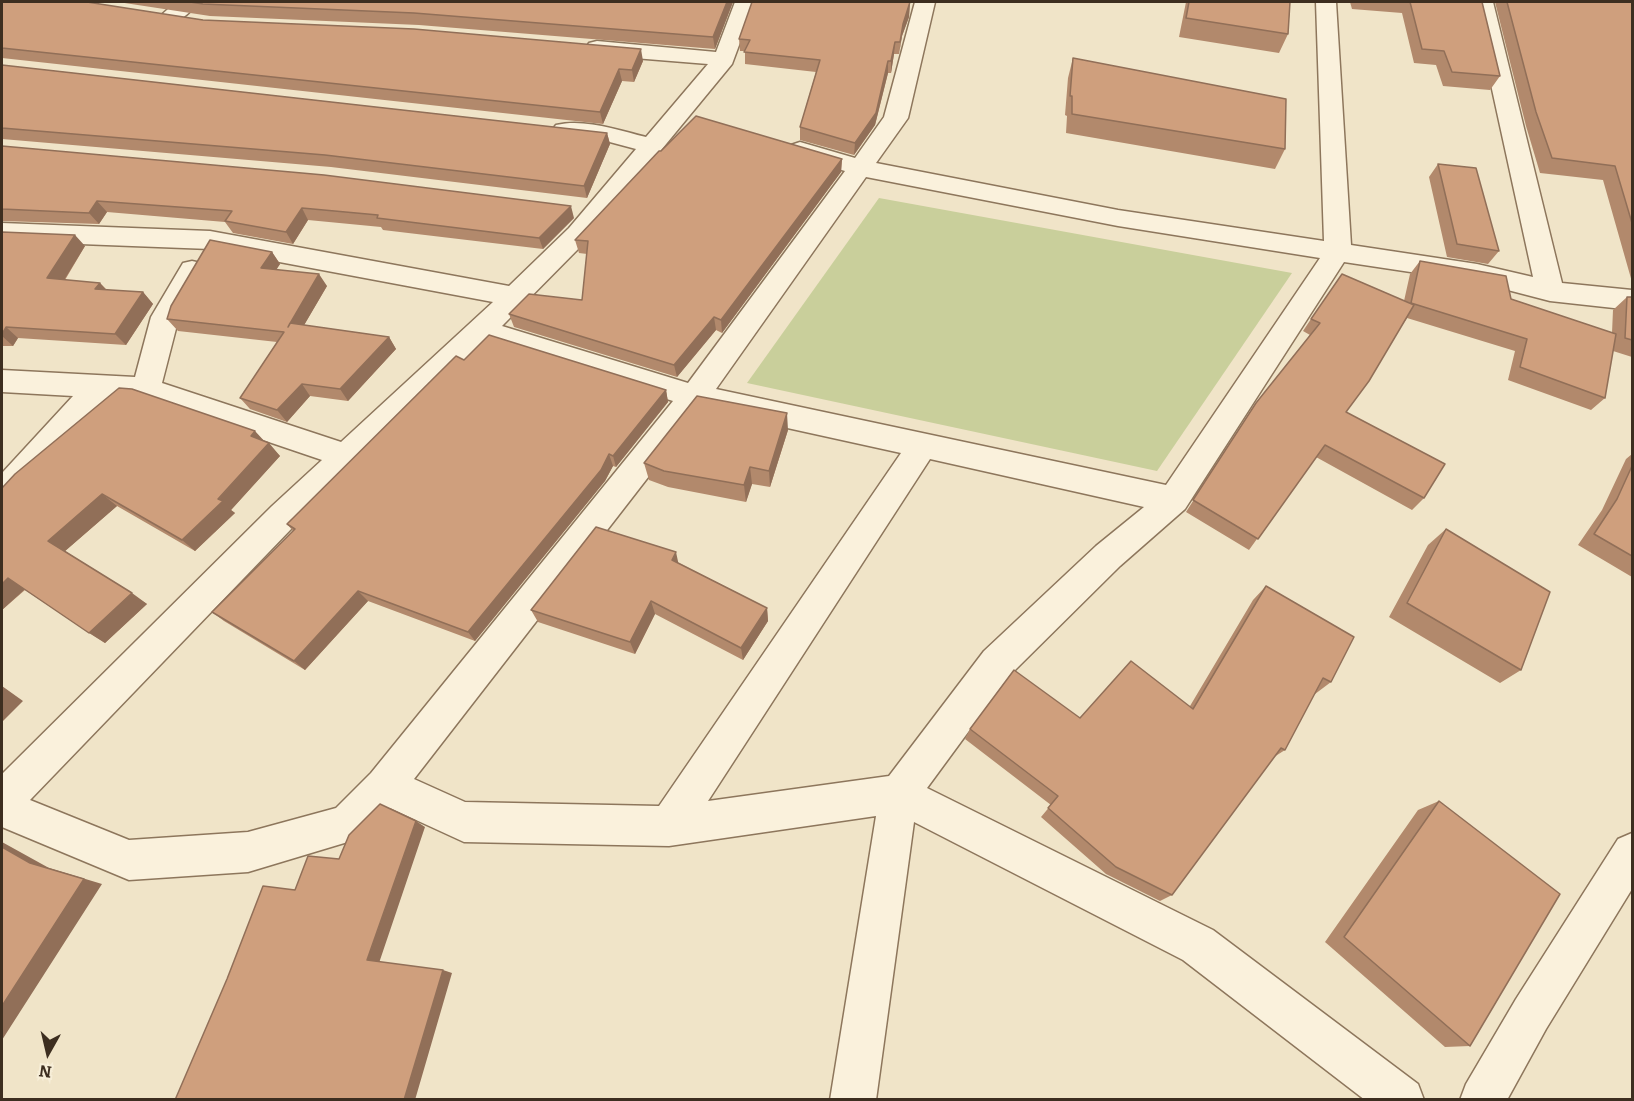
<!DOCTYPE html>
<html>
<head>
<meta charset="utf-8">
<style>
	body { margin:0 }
	#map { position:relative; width:1634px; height:1101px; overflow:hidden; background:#f0e4c8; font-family:Bitter,serif }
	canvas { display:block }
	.frame { position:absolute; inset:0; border:3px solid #3d2e20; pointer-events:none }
	.north { position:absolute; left:18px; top:1023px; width:60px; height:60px; -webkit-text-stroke:4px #f7eed8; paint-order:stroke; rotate:188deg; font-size:16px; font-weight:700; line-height:24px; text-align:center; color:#3d2e20 }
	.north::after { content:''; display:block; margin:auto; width:21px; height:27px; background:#3d2e20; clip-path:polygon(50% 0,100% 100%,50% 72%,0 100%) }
</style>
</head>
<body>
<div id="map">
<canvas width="1634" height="1101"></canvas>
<div class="frame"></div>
<div class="north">N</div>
</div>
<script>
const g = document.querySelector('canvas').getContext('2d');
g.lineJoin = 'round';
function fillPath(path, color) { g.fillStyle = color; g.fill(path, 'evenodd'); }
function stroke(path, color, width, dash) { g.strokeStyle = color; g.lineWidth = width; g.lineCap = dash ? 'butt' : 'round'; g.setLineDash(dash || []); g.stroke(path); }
const green = new Path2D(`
	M879,198L1292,273L1157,471L747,383Z`);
const minor = new Path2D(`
	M176,2H198C190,14 177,25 163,21L159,17Z
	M735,2H755L732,64L587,240L502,326L688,383L845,171L791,155L788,150L791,145L800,142L855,158L884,117L915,2H935L908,118L876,163L1118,210L1324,241L1316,2H1336L1351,245L1477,264L1533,277L1473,2H1493L1562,283L1632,290V310L1550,301L1477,282L1344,262L1185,509L1120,566L1010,675L927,788L1213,930L1418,1084L1424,1100H1365L1183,960L914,822L876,1100H830L876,816L669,846L464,842L390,808L361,838L248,872L129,880L2,827V774L272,506L322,460L145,400L107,398L13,503L2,507V473L73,396L2,392V370L135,377L151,317L183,263L192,261L201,263L205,270L179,317L162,383L341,442L493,302L210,249L2,241V223L210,231L509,286L569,228L636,149L606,141L556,135L552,130L556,125C584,118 618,130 646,137L708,64L597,55L589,53L586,48L589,43L597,41L716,52ZM866,177L1118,226L1320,258L1166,485L716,389ZM486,342L673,401L371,773L336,808L248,832L129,840L30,800L294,526ZM701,409L901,453L659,806L465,802L414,779ZM930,459L1144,507L1096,546L984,651L889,776L708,801Z
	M1632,833V889L1546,1029L1507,1100H1460L1466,1084L1516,999L1618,839Z`);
const wall = new Path2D(`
	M2,2L203,20L643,61L634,82L622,81L603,124L2,58Z
	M118,2H733L715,49L419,25L210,16Z
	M910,2L909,17L902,36L899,54H894L891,73H888L875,125L854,155L800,140V127L816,72L745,64V51H740L739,39Z
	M1186,2H1290L1288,34L1279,53L1179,37Z
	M1350,2H1482L1500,76L1490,90L1443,86L1436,65L1414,63L1402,13L1352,9Z
	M1495,2H1632V282L1603,180L1540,173L1526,126Z
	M1073,58L1285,149L1275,169L1066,133L1067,116L1065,115L1068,78Z
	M2,65L607,133L610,144L587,198L331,167L2,139Z
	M2,146L574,218L543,249L383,230L381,227L308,220L293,244L233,233L225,222L107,212L99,224L2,221Z
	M661,151L842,159L841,172L722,333L716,330L677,377L514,327L509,314L582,300L587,254L579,253L575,240Z
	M1438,164L1499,251L1488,264L1447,257L1429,177Z
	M2,232L85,246L65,280L100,283L107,290L143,292L153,304L126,345L18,338L13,346H2Z
	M272,252L280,264L276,269L327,286L304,325L389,337L396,349L348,401L310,396L287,422L250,409L240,398L277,342L178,331L167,319Z
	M1420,261L1511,299L1612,333L1613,310L1627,297H1632V357L1613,351L1605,398L1591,410L1508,380L1515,351L1407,318L1346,412L1424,498L1412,510L1316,457L1249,550L1186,512L1256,403L1310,335L1303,331L1311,319L1404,301L1410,274Z
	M464,360L666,390L668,402L616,467L613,466L605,481L475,641L368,601L305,670L224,621L212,612L293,531L287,524Z
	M788,430L770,487L752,484L746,502L668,487L649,480L644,463Z
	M265,441L280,456L231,510L235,513L195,551L117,506L65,551L147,604L105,643L25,590L2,610V488Z
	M1632,454V577L1578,545L1602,510L1626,459Z
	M1446,529L1521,670L1500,683L1389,617L1428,545Z
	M679,563L767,608L768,621L743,660L655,614L635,654L538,622L531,610Z
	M1266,586L1331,682L1315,694H1314L1285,750L1274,757L1172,895L1160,901L1106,874L1041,817L1051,805L965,739L970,729L1190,706L1253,600Z
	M1439,801L1470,1046L1445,1047L1325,942L1418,810Z`);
const shadedWall = new Path2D(`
	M727,2H733L715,49L713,37Z
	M910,2L909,17L902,36L899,54L903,24Z
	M895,42L894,54L891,73V61Z
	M641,49L643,61L634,82L632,70Z
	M888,61V73L875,125L854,155L855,143Z
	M619,69L622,81L603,124L600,112Z
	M607,133L610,144L587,198L584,186Z
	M842,159L841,172L722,333L721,320Z
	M97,201L107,212L99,224L89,213Z
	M571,206L574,218L543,249L539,238Z
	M302,208L308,220L293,244L286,232Z
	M75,235L85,246L58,290L47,278Z
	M272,252L280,264L270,280L261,268Z
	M319,274L327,286L296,339L288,327Z
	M100,283L110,294L95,289Z
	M143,292L153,304L126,345L115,334Z
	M714,317L716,330L677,377L674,365Z
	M6,327L18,338L13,346L2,336V334Z
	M389,337L396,349L348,401L340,389Z
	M302,384L310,396L287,422L277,410Z
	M666,390L668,402L616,467L613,456Z
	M787,413L788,430L770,487L769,471Z
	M255,431L267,444L251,436Z
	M269,443L280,456L231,510L235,513L195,551L182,540Z
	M609,454L613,466L605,481L475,641L468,632Z
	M750,467L752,484L746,502L744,485Z
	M102,494L117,506L64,552L48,541Z
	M676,552L679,566L672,560Z
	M8,578L25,589L2,610V584Z
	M358,591L368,601L305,670L294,661Z
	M132,593L147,604L105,643L89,633Z
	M651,601L655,614L635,654L630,642Z
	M767,608L768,621L743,660L741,648Z
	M2,686L23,701L2,722Z
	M416,821L425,827L379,963L367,960Z
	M2,842L49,868L102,884L2,1040V1006L30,863L2,847Z
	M443,970L452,973L415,1100H404Z`);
const building = new Path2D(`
	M2,2H87L203,20L414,29L641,49L632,70L619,69L600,112L2,48Z
	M190,2H727L713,37L414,13L203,4Z
	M752,2H910L903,24L900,42H895L891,61H888L876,113L855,143L800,127L820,60L744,52L750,40L739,39Z
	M1189,2H1290L1288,34L1186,18Z
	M1410,2H1482L1500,76L1452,72L1444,51L1422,49Z
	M1507,2H1632V223L1615,166L1552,158L1536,112Z
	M1073,58L1286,99L1285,149L1072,114V96H1070Z
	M2,65L607,133L584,186L325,155L2,128Z
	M696,116L842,159L721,320L714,317L674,365L509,314L529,294L582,300L588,241L575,240L659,151H661Z
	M2,146L324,175L571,206L539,238L377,218L378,215L302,208L286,232L225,221L232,211L97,201L89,213L2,209Z
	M1438,164L1476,168L1499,251L1457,244Z
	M2,232L75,235L47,278L100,283L95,289L143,292L115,334L6,327L2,334Z
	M210,240L272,252L261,268L319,274L288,327L290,323L389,337L340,389L302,384L277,410L240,398L284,332L167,319L171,306Z
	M1420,261L1506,276L1511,299L1616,334L1605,398L1520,367L1527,339L1411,303Z
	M1342,274L1414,305L1369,381L1346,412L1445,464L1424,498L1325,445L1258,539L1193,500L1256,403L1320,323L1311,319Z
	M1627,297H1632V340L1625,338Z
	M489,335L666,390L613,456L609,454L601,470L468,632L358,591L294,661L212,612L295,529L287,524L456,356L464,360Z
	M119,388L132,389L255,431L251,436L269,443L218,499L223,501L182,540L102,494L48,541L132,593L89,633L8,578L2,584V488L15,474Z
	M697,396L787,413L769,471L750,467L744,485L664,471L644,463Z
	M1632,466V556L1594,534L1617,499Z
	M596,527L676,552L672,560L767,608L741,648L651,601L630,642L531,610Z
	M1446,529L1550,592L1521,670L1407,603Z
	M1266,586L1354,637L1331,682L1323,678L1285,750L1281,748L1172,895L1116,867L1048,808L1058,796L970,729L1014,670L1080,718L1131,661L1193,709Z
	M1439,801L1560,894L1470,1046L1344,937Z
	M380,804L416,821L367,960L443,970L404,1100H175L227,979L263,886L295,890L308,856L339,859L349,835Z
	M2,847L30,863L84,879L2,1006Z`);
fillPath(green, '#c9cf9b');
stroke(minor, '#8d765c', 3);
fillPath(minor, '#faf1dc');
fillPath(wall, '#b2896c');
fillPath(shadedWall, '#916f58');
fillPath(building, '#cf9f7d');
stroke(building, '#916f58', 1.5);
</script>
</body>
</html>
